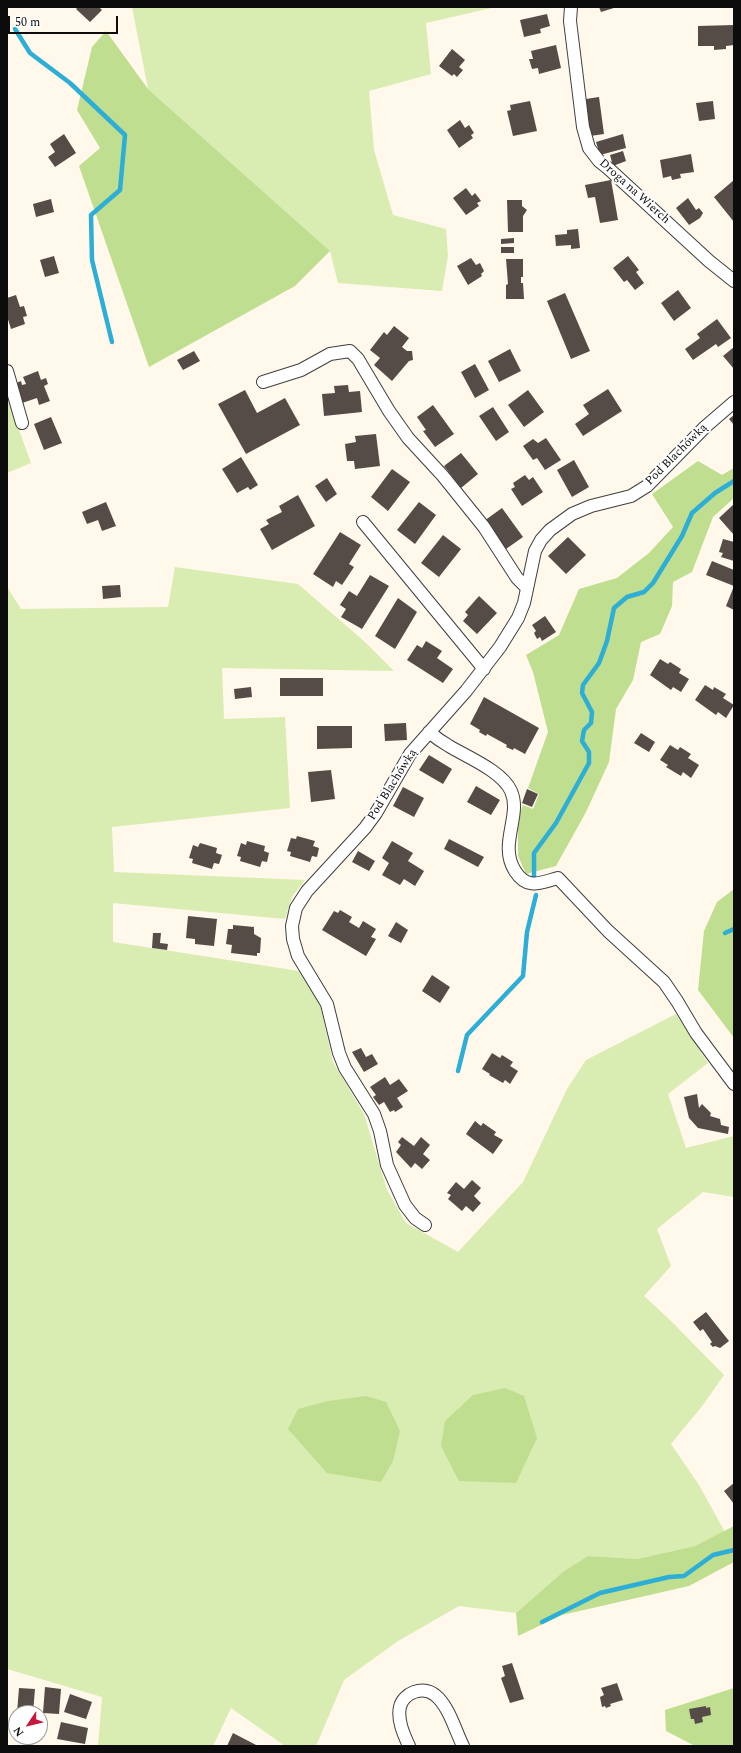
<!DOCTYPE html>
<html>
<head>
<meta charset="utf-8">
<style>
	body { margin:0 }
	#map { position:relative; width:741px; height:1753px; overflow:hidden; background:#fff8eb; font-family:Spectral,serif }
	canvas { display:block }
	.frame { position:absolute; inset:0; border:8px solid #0c0c0c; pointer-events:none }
	.north { position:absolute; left:8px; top:1705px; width:40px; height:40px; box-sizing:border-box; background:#fff; border:1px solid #9e9e9e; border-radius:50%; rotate:235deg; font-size:11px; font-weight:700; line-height:16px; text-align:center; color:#0c0c0c }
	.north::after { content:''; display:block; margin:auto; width:14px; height:18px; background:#c61a3c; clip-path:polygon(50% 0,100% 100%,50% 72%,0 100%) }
	.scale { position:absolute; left:8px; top:16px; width:110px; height:18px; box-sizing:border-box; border:2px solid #0c0c0c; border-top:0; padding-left:5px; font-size:12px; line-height:14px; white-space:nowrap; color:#0c0c0c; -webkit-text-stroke:3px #fff; paint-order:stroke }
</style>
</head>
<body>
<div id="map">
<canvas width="741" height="1753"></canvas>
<div class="frame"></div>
<div class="north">N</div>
<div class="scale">50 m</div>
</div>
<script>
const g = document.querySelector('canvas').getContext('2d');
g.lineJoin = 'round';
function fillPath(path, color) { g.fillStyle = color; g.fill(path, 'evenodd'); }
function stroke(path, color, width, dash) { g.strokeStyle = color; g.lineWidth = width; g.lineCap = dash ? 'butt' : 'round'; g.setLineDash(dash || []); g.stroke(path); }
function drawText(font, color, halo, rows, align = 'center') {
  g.font = font + ' Spectral,serif'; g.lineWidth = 4; g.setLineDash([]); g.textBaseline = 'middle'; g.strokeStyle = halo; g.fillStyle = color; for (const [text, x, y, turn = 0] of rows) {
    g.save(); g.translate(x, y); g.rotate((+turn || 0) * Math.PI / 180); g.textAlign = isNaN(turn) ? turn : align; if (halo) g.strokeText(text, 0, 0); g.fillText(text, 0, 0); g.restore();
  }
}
const green = new Path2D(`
	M132,7H496L426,23L431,74L369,91L374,150L393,215L446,229L448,256L442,291L338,283L330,251L148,89Z
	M7,397L31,463L7,473Z
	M175,567L298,584L365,642L394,671L222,668L224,719L285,717L290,808L112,827L114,872L305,880L292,897L285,919L113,903V942L299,971L319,1001L333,1062L364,1114L387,1190L406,1223L458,1252L523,1182L567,1089L586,1060L676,1014L708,1063L668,1094L686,1148L734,1136V1197L703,1192L657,1229L671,1266L644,1296L670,1320L724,1375L703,1405L671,1444L699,1485L725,1532L695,1546L637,1559L588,1556L564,1571L516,1613L459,1606L398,1641L344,1680L316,1746H285L231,1708L213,1746H98L102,1697L7,1669V587L21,609L168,607Z`);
const forest = new Path2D(`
	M106,31L148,89L330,251L295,286L149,367L79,166L100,148L77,110L92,47Z
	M698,461L722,475L734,468V498L713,517L692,572L673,582L672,606L660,634L641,642L633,680L616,709L609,762L586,812L556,866L526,874L518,856V818L523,805L533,809L539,794L528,788L548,732L533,672L526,655L559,635L579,589L617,578L649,553L673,527L652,494Z
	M734,889V1038L698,990L704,931L717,902Z
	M505,1388L524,1396L537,1438L516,1483L459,1481L441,1446L445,1421L473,1395Z
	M366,1396L386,1402L400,1431L393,1461L381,1482L327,1473L288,1429L298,1409L328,1401Z
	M734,1526V1562L689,1586L562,1615L518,1636L516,1613L564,1571L588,1556L637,1559L695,1546Z
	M734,1688V1746H695L666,1731L665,1710Z`);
const stream = new Path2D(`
	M15,29L30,53L70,83L125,135L120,190L91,215L92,260L112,342
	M534,877V853L556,823L589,763V752L582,741L584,730L591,723L592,712L582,693L583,685L599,663L607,641L614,608L627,597L644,592L653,583L682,536L692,513L715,493L734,481
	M725,933L734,929
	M458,1071L467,1035L523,976L527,932L536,895
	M542,1622L600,1593L669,1577L684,1576L713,1555L734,1550`);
const building = new Path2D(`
	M78,7H99L102,10L90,22L76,9Z
	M599,7H617L601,12Z
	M547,14L550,26L540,29L541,33L524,37L520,20Z
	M734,25V45L726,46V49L714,50V46H698V26Z
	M556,45L561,68L539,74L538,68L532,69L529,59H533L531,51Z
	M452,49L465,60L459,67L463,70L457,77L454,74L452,76L439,66Z
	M599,97L604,134L590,136L586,99Z
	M530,101L537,131L513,136L507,111L511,110L510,105Z
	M713,101L715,119L699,121L696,103Z
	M460,120L465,128L469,125L474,133L471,135L473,138L459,148L447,130Z
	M64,134L76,153L55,167L48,157L55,152L50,144Z
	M623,134L626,148L600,155L596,142Z
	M623,151L626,161L613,166L610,155Z
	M691,154L694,172L680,174L681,178L672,180L671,176L663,178L660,160Z
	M611,180L618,220L600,223L595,197L588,198L585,185Z
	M734,180V222L714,197Z
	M466,188L472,196L475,193L481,201L477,203L479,206L466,215L453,198Z
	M688,198L696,210L699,208L703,213L700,218L689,225L676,208Z
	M51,199L54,212L36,217L33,204Z
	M507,200H522V206L527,210L523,216V232H508Z
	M578,229L580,248L571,249V245L556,246L555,235L567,234V230Z
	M514,238V243L501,244V239Z
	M501,247H514V253H501Z
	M54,256L59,273L45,277L40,260Z
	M628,256L639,270L636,272L644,283L635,290L627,280L624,282L613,268Z
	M471,258L476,265L480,263L484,271L481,274L482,276L468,285L457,266Z
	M506,259H523V277H521V283H523L524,299H506V285L508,284Z
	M678,290L691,308L674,321L661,303Z
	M565,293L590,351L571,359L547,301Z
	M16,295L20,307L24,306L27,316L23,317L25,324L11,329L7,316V298Z
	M717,319L731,338L718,347L716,344L693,360L685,349L700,338L697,334Z
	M394,326L409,338L402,347L407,351H412L413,360L409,361L392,381L374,365L380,358L370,350L384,332L387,335Z
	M734,347V369L723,356Z
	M510,349L521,371L499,382L488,361Z
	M194,351L200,361L183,370L177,360Z
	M475,364L489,390L475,398L461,372Z
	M38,371L41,380L46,378L48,384L44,386L50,401L39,405L37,398L19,404L12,385L21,381L22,385L26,384L23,377Z
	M348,385L349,392L360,391L362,412L324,416L322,394L335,393L334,386Z
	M608,389L622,411L583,436L575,424L589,414L583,405Z
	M245,390L257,413L285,398L300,425L246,454L218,404Z
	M528,390L544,412L524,427L508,405Z
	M433,405L454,434L435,447L423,431L426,430L417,417Z
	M493,407L509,432L496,441L479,416Z
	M734,415V425L729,419Z
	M51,417L62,443L44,450L34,424Z
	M376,434L380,466L355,469L354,461H347L345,444L356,442L355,436Z
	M546,438L561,460L545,470L537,458L533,460L523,446L533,439L538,443Z
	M461,453L478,474L461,488L444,466Z
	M241,457L258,485L250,490L248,487L237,493L222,469Z
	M574,460L589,487L572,497L557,470Z
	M392,469L410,482L388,511L371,497Z
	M525,475L529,480L533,477L543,492L522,506L511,489L515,487L513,483Z
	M327,478L337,494L326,502L315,486Z
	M298,495L315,526L272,550L260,529L269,524L266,520L282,512L279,506Z
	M106,502L116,526L102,531L98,520L87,524L82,512Z
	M419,502L436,515L415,544L397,530Z
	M734,504V535L719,518Z
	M502,508L523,537L506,549L497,536L495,537L484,521Z
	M340,532L361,545L349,564L354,567L342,585L336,581L333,587L313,574Z
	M443,535L461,549L439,577L421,563Z
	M568,537L586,555L566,574L548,556Z
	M723,539L734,542V561L721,557L723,553L719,552Z
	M712,561L734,570V610L726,606L734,586L706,575Z
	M370,575L389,586L362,629L341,617L346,609L340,605L349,591L357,596Z
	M120,585L121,597L103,599L102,586Z
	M479,596L497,613L477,634L463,621L468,615L465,612Z
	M398,598L417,612L395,649L375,636Z
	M545,616L556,632L542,641L540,637L537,639L534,633L536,631L532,625Z
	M426,641L442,651L437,658L453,669L443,683L407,660L417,645L422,648Z
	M660,659L668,664L670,662L681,669L679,673L689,679L681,692L673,687L671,690L650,675Z
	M280,678H323V696H280Z
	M705,685L713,690L714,687L726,694L723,698L734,705L726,718L718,712L716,715L695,700Z
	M251,687L252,697L235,699L234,689Z
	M484,697L539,728L525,754L514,748L513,750L506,747L507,745L487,734L486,736L479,732L480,730L470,724Z
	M406,723L407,740L385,741L384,724Z
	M317,726H352V748L317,749Z
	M641,733L655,742L649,752L634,743Z
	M670,745L678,750L680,747L691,754L688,758L699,765L691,778L683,772L681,776L666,767L668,765L660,760Z
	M429,755L452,769L443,784L419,770Z
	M331,770L335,799L311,802L308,772Z
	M476,786L500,800L491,815L467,802Z
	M403,787L424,798L414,817L393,806Z
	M527,789L538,794L532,807L522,803Z
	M297,836L315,841L313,846L319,848L317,857L312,856L310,862L290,856L291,852L287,851L291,838L296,839Z
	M449,839L484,857L478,867L444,849Z
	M247,841L265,846L264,851L269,853L267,862L262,861L260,867L240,861L241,857L237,856L241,843L246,845Z
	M392,841L413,853L408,861L424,871L415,886L404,879L400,885L382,875L389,863L382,858Z
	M200,843L217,848L216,853L222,855L219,864L214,863L212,869L192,863L193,859L189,858L193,845L198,847Z
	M358,851L375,861L369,871L352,862Z
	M340,910L352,917L349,922L359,928L363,921L376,929L371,937L376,939L366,956L322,930L334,911L338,913Z
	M188,916L217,919L214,946L195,944V939L186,938Z
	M396,922L408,930L401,943L388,936Z
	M233,925L254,927V934L261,938L260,953H257V956L231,953L232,945L226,944L228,929H233Z
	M153,933H161L160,943L168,944L167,950L152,948Z
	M432,975L450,987L440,1003L422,991Z
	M361,1048L366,1057L372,1054L378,1064L364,1072L352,1052Z
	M492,1053L500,1058L502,1055L513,1062L510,1066L518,1071L510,1084L505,1080L503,1083L489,1075L490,1074L482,1069Z
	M385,1077L390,1085L399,1079L408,1091L397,1098L403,1107L395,1112L394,1110L390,1112L384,1102L379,1105L373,1097L376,1095L370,1087Z
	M697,1094L699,1108L702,1104L711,1113L710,1116L720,1119L721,1125L729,1127L728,1134L698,1128L689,1118L684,1097Z
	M475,1121L481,1126L483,1123L496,1132L494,1135L503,1140L493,1154L466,1134Z
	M402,1137L414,1146L421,1137L430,1145L423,1154L430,1160L422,1169L415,1163L411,1168L396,1152L401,1145L398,1142Z
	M472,1180L481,1188L474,1196L481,1203L473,1212L466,1206L462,1211L448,1199L451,1195L447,1193L456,1182L464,1189Z
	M706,1312L729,1341L720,1348L715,1346L713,1347L710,1344L712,1342L703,1329L700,1331L693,1322Z
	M734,1483V1504L724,1491Z
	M512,1663L524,1699L510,1703L501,1678L505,1676L502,1666Z
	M617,1683L623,1700L610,1704L611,1706L606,1708L605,1706L602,1707L600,1697L604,1695L601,1688Z
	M45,1687L61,1689L59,1714L43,1713Z
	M19,1688L35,1689L33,1713H17Z
	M70,1694L92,1702L86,1719L64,1712Z
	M706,1706V1708L710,1707L711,1715L702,1717L703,1722L695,1724L694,1719H691L689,1709Z
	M61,1722L88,1728L85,1744L57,1739Z
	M233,1733L258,1746H227Z`);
const street = new Path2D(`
	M571,7L570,21L583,127L589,148L599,161L609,169L709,261L734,281
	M7,371L22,423
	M263,382L301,370L330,354L350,351L358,359L389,411L408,438L443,476L484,527L517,578L527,588
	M363,522L484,669
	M429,732C435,737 442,742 449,746C467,757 502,771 511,791C522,816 498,844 515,871C527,890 540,883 558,878L608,931L664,982L677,1001L696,1033L734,1084
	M425,1225L415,1218L405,1205L387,1165L380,1131L374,1114L345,1068L339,1053L327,1004L298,956L293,939L292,926L296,908L307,891L365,828L376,813L410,754L466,691L500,647L518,618L524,603L535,551L541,540L550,530L572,514L591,506L631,496L647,486L705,427L734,402
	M409,1746C404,1735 397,1720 400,1707C403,1693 423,1685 435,1695C449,1706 455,1730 463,1746`);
const streetNames = [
	["Droga na Wierch",634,192,42],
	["Pod Blachówką",677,455,-45],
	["Pod Blachówką",393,785,-58]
];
fillPath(green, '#d9ecb1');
fillPath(forest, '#bfde8f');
stroke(stream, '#2caed7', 4.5);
fillPath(building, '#554b47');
stroke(street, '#3f3f3f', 14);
stroke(street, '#fff', 12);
drawText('12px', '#0c0c0c', '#fff', streetNames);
</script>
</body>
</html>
